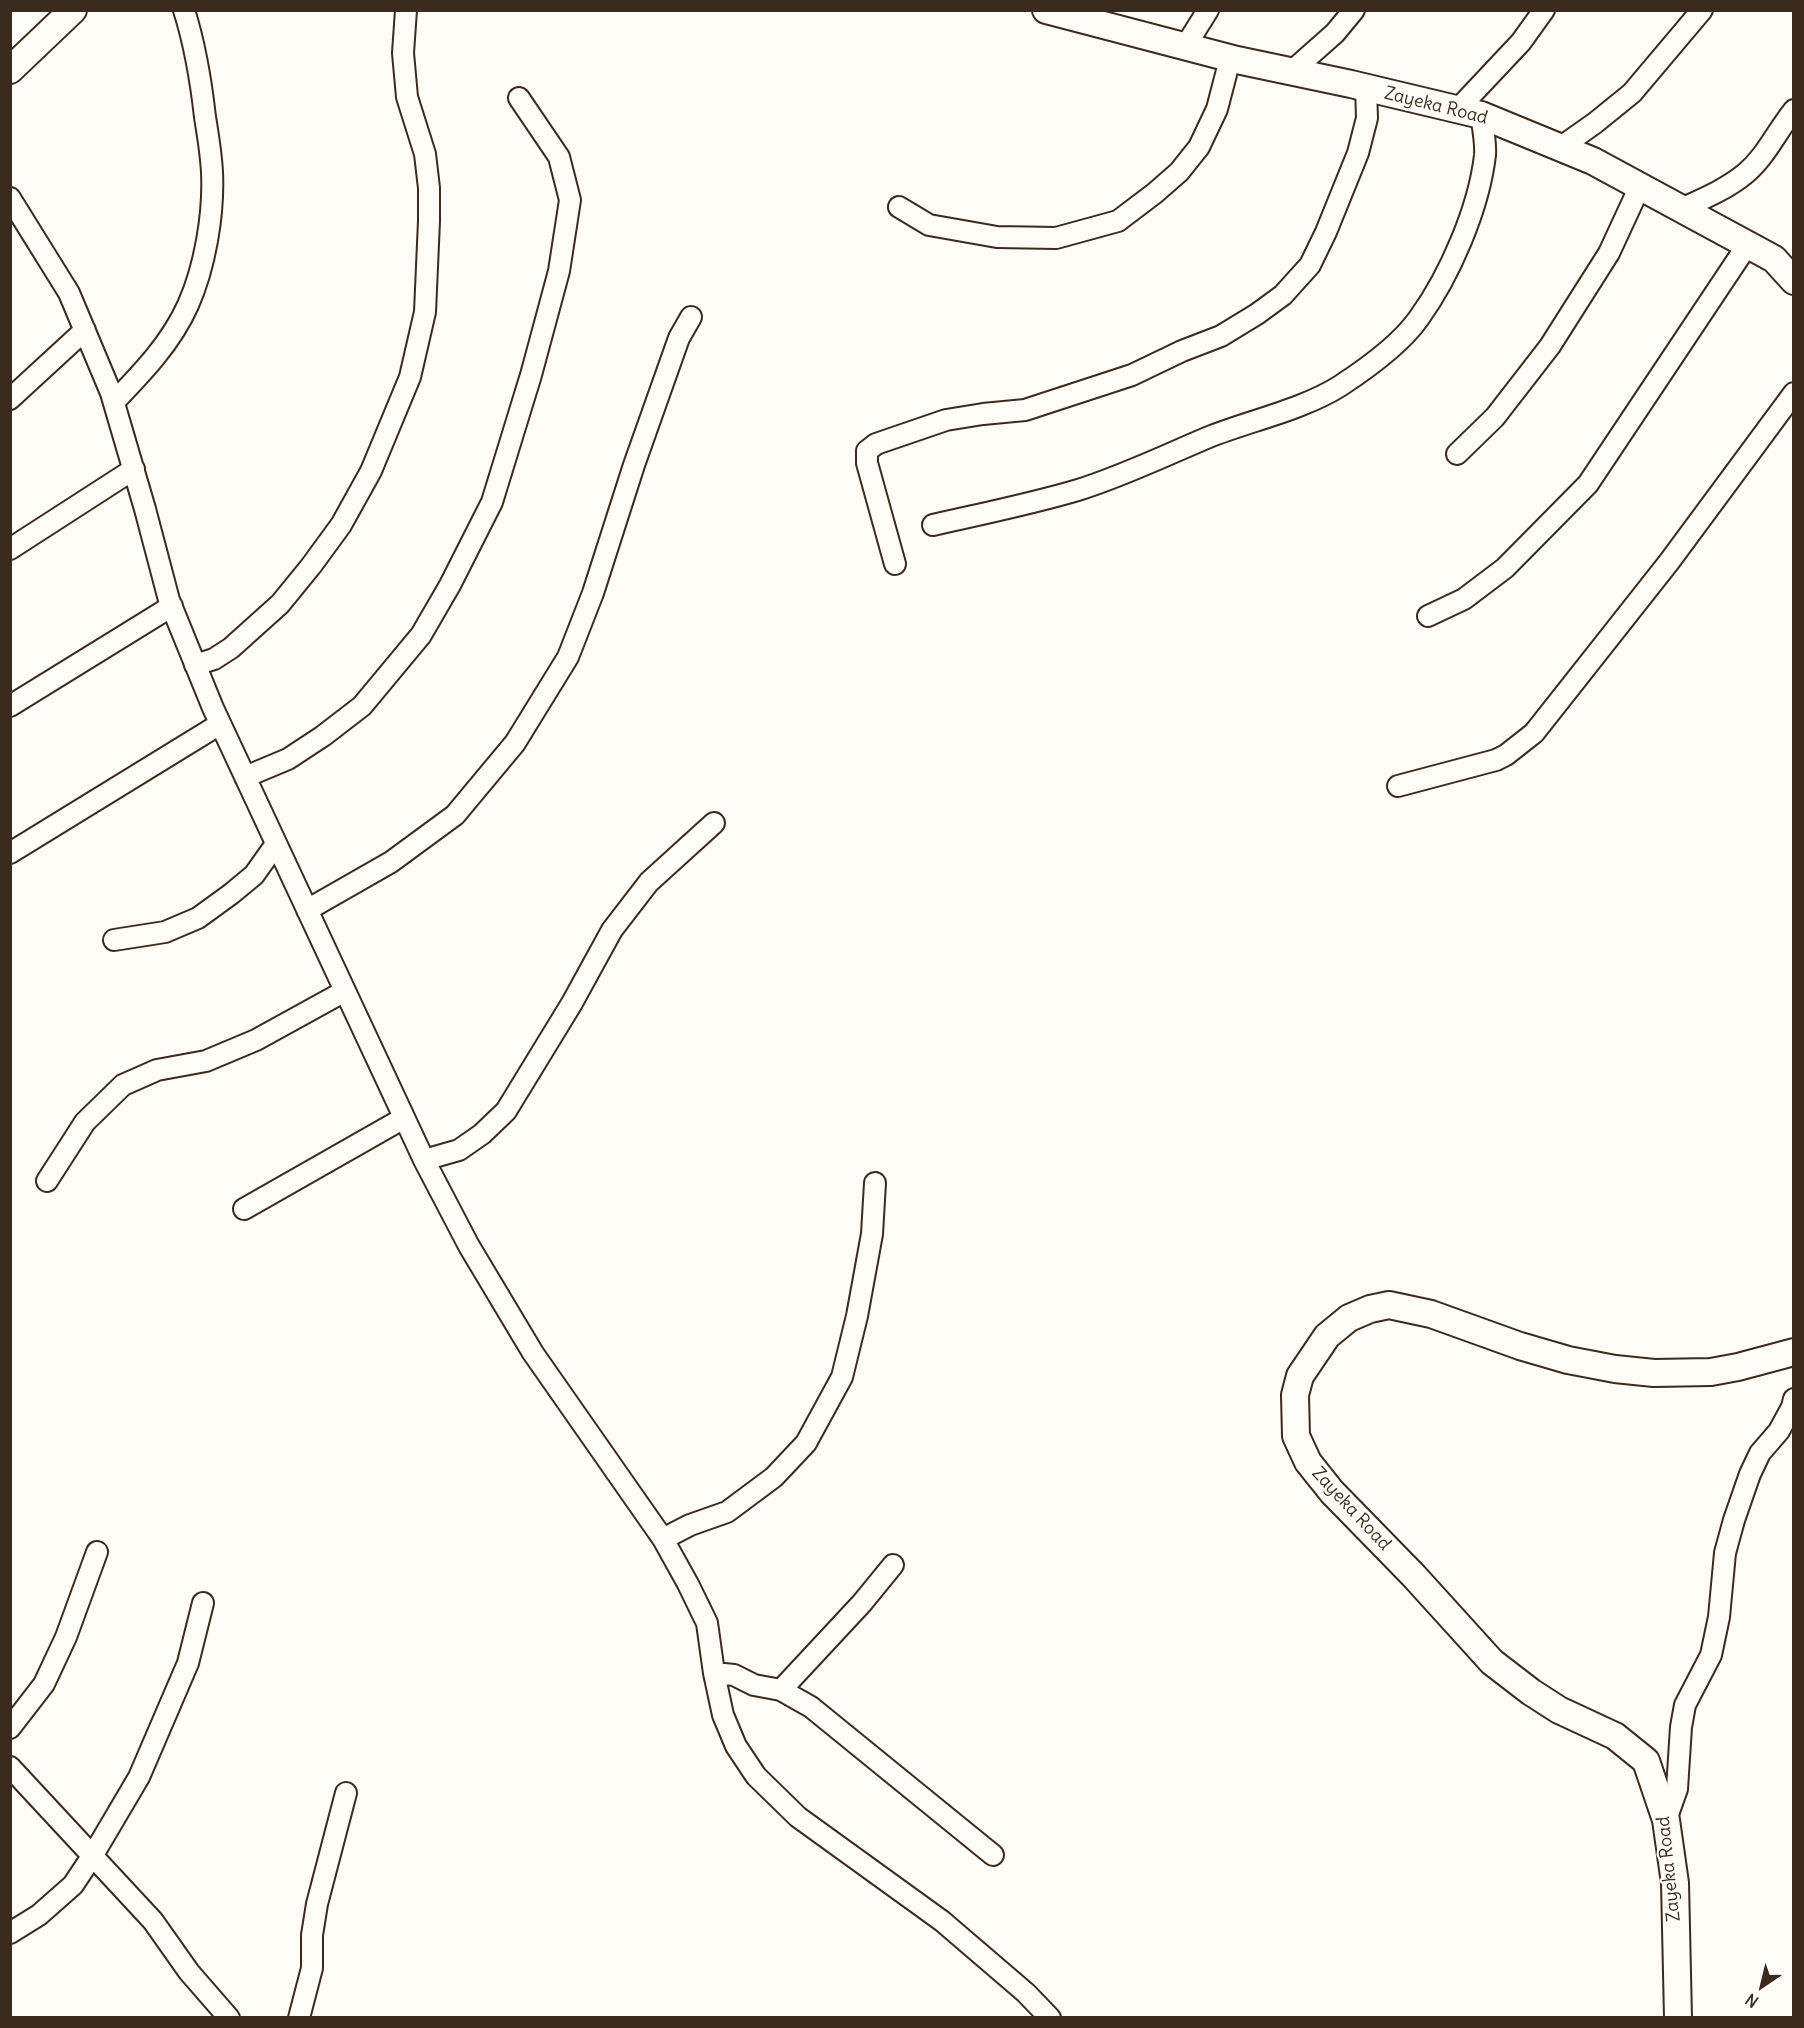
<!DOCTYPE html>
<html>
<head>
<meta charset="utf-8">
<style>
	body { margin:0 }
	#map { position:relative; width:1804px; height:2028px; overflow:hidden; background:#fdfcf7; font-family:Delius,sans-serif }
	canvas { display:block }
	.frame { position:absolute; inset:0; border:12px solid #3b2a1e; pointer-events:none }
	.north { position:absolute; left:1732px; top:1956px; width:60px; height:60px; -webkit-text-stroke:4px #fdfcf7; paint-order:stroke; rotate:215deg; font-size:16px; font-weight:700; line-height:24px; text-align:center; color:#3b2a1e }
	.north::after { content:''; display:block; margin:auto; width:21px; height:27px; background:#3b2a1e; clip-path:polygon(50% 0,100% 100%,50% 72%,0 100%) }
</style>
</head>
<body>
<div id="map">
<canvas width="1804" height="2028"></canvas>
<div class="frame"></div>
<div class="north">N</div>
</div>
<script>
const g = document.querySelector('canvas').getContext('2d');
g.lineJoin = 'round';
function stroke(path, color, width, dash) { g.strokeStyle = color; g.lineWidth = width; g.lineCap = dash ? 'butt' : 'round'; g.setLineDash(dash || []); g.stroke(path); }
function drawText(font, color, halo, rows, align = 'center') {
  g.font = font + ' Delius,sans-serif'; g.lineWidth = 4.5; g.setLineDash([]); g.textBaseline = 'middle'; g.strokeStyle = halo; g.fillStyle = color; for (const [text, x, y, turn = 0] of rows) {
    g.save(); g.translate(x, y); g.rotate((+turn || 0) * Math.PI / 180); g.textAlign = isNaN(turn) ? turn : align; if (halo) g.strokeText(text, 0, 0); g.fillText(text, 0, 0); g.restore();
  }
}
const minor = new Path2D(`
	M1185,47L1208,10
	M1291,72L1335,33L1354,10
	M1458,109L1521,42L1544,10
	M1561,147L1595,123L1632,93L1702,10
	M10,198L69,293L111,393L145,509L169,600L213,708L424,1160L469,1246L533,1353L663,1539L688,1584L707,1623L714,1673L723,1715L736,1746L756,1776L798,1817L942,1921L1026,1993L1050,2018
	M899,207L929,225L997,237L1056,238L1118,221L1155,193L1179,172L1199,147L1217,109L1230,59
	M1681,209C1703,199 1727,189 1746,173C1766,156 1777,131 1794,110
	M10,399L85,330
	M114,402C142,373 171,343 188,305C205,267 214,214 212,172C211,154 208,135 205,117C201,81 195,45 184,10
	M1457,454L1495,417L1550,346L1609,253L1640,186
	M933,525C981,514 1031,504 1078,490C1123,476 1166,455 1209,437C1249,421 1304,409 1340,386C1366,369 1401,344 1419,318C1450,275 1479,208 1485,155C1486,143 1483,128 1481,115
	M10,549L134,469
	M895,564L867,463V451L876,444L946,420L983,414L1025,410L1132,375L1182,351L1221,336L1257,314L1283,295L1310,265L1326,232L1358,153L1367,118L1366,88
	M1428,616L1464,599L1505,568L1588,484L1748,244
	M195,665L214,659L231,648L280,604L311,566L341,525L371,471L410,377L425,312L429,221V188L425,154L407,97L403,53L406,10
	M10,706L172,606
	M245,777L288,759L323,736L362,706L421,635L450,585L492,502L531,375L559,271L570,200L559,157L519,98
	M1398,786L1496,760L1506,755L1534,733L1669,562L1794,393
	M10,853L220,724
	M307,910L391,862L455,815L515,743L568,657L593,593L634,465L679,338L691,317
	M114,940L165,932L198,918L231,894L254,875L276,844
	M424,1160L459,1150L482,1134L506,1111L572,1003L612,930L649,882L714,823
	M47,1181L85,1122L123,1085L157,1070L206,1061L256,1040L345,991
	M244,1209L404,1118
	M663,1539L690,1525L727,1512L774,1477L806,1443L842,1377L857,1316L872,1234L875,1183
	M714,1673L734,1675L754,1685L781,1690L811,1707L993,1855
	M781,1690L862,1603L893,1565
	M10,1728L44,1684L66,1637L97,1552
	M10,1767L153,1921L189,1972L229,2018
	M1666,1820L1677,1789L1681,1727L1685,1705L1711,1655L1719,1617L1725,1553L1734,1520L1750,1474L1760,1453L1779,1431L1792,1407L1794,1399
	M10,1933L39,1915L73,1885L93,1855L139,1777L188,1663L203,1603
	M299,2018L312,1968V1935L317,1904L346,1793`);
const tertiary = new Path2D(`
	M1046,10L1237,60L1351,84L1481,115L1593,161L1774,259L1794,281
	M10,70L73,10
	M1678,2018L1675,1883L1666,1820L1646,1761L1615,1736L1559,1710L1531,1692L1492,1662L1414,1576L1332,1492L1308,1462L1296,1436L1295,1395L1300,1376L1327,1336L1349,1318L1370,1309L1389,1305L1431,1314L1520,1346L1568,1360L1615,1369L1654,1373L1711,1372L1738,1367L1794,1352`);
const streetNames = [
	["Zayeka Road",1436,106,14],
	["Zayeka Road",1351,1509,47],
	["Zayeka Road",1669,1869,-96]
];
stroke(minor, '#3b2a1e', 24);
stroke(tertiary, '#3b2a1e', 30);
stroke(minor, '#fdfcf7', 20);
stroke(tertiary, '#fdfcf7', 26);
drawText('18px', '#3b2a1e', '#fdfcf7', streetNames);
</script>
</body>
</html>
